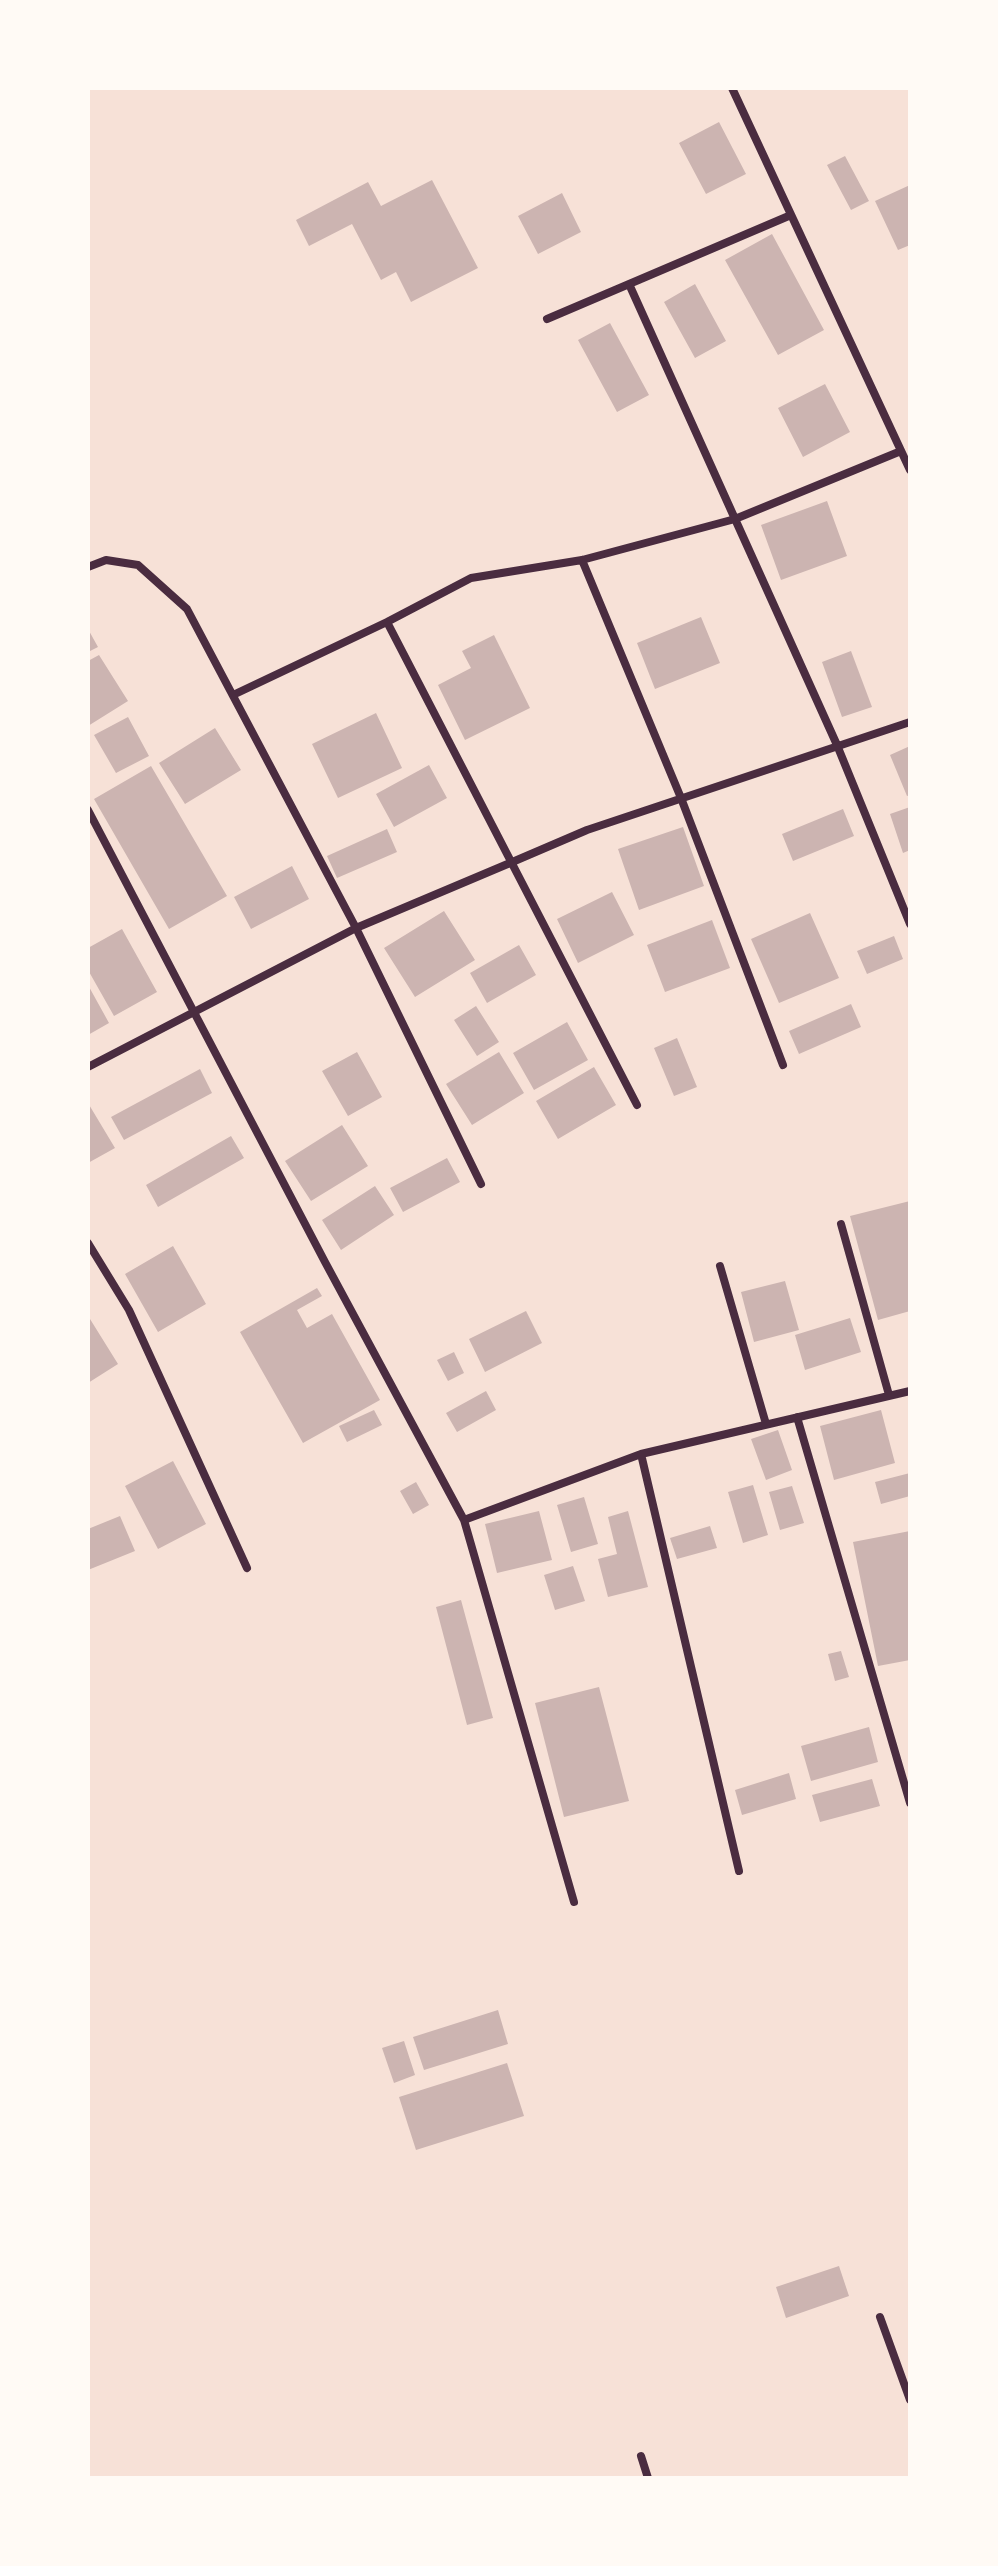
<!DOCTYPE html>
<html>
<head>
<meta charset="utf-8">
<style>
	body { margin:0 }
	#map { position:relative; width:998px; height:2566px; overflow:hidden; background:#f7e1d7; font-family:"Varela Round",sans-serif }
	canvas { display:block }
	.frame { position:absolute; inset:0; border:90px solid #fffaf5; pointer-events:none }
</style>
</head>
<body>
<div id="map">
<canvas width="998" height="2566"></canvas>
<div class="frame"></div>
</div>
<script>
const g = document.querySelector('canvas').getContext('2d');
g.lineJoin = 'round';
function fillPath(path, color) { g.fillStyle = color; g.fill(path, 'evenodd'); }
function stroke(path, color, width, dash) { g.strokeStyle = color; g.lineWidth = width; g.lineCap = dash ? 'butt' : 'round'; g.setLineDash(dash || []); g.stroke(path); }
const building = new Path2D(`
	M719,122L746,174L706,194L679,143Z
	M845,156L869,201L851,210L827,165Z
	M432,180L478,268L411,302L396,272L381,280L352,224L309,246L296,220L368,182L381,206Z
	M910,185V245L898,250L875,201Z
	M562,193L581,232L538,254L518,216Z
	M772,234L824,330L778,355L725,260Z
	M695,284L726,341L695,358L664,302Z
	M610,323L649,395L617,412L578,340Z
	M825,384L850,432L803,457L778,408Z
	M827,501L847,556L781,580L761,525Z
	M701,617L720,663L655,689L637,643Z
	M88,629L98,647L88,652Z
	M494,635L530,708L465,740L438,685L471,668L462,651Z
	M851,651L872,707L842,717L822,662Z
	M99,655L128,701L88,726V661Z
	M376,713L402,768L338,798L312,744Z
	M128,717L149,756L116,773L94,735Z
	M215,728L241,770L185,804L159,763Z
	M910,746V795L907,796L890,755Z
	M429,765L447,798L394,827L376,794Z
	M151,766L227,896L169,929L94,799Z
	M910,807V850L903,853L890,814Z
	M843,809L854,836L793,861L782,834Z
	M683,827L704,886L639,910L618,849Z
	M387,829L397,852L337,878L327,856Z
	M292,866L309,899L251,929L234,897Z
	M612,892L634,935L578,963L557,919Z
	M444,911L475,960L415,997L384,948Z
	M810,913L839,978L779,1003L751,939Z
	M712,920L730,968L665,992L647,945Z
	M122,929L157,992L114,1016L88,970V948Z
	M894,936L903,959L867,974L857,951Z
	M519,945L536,975L487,1003L470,973Z
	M88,985L109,1023L88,1035Z
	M851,1004L861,1027L799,1054L789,1031Z
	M476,1006L499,1042L477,1056L454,1020Z
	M567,1022L588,1060L534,1090L513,1053Z
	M677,1038L697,1087L674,1096L654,1048Z
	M357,1052L382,1097L348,1116L322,1071Z
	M499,1052L524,1093L472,1125L446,1084Z
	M594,1067L616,1105L558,1139L536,1101Z
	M200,1069L212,1093L124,1140L111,1117Z
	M88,1103L115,1148L88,1163Z
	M342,1125L368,1166L311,1201L285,1161Z
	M231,1136L244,1158L158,1207L146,1185Z
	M447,1158L460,1182L403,1212L390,1188Z
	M375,1186L394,1215L341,1250L322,1220Z
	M910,1201V1311L878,1320L850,1216Z
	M173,1246L206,1304L158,1332L125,1274Z
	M785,1281L799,1330L754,1342L741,1292Z
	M317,1288L322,1296L297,1310L307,1328L332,1314L380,1400L303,1443L240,1332Z
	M526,1311L542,1343L485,1372L469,1339Z
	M850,1318L861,1352L805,1370L795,1335Z
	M90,1319L118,1364L88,1383V1321Z
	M454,1352L464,1373L448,1381L437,1360Z
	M486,1391L496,1410L457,1432L446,1413Z
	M374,1410L382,1425L347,1442L339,1426Z
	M881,1410L895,1463L834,1480L820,1426Z
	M778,1430L792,1470L766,1480L751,1439Z
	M173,1461L206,1524L158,1549L125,1486Z
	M910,1473V1496L881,1504L875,1482Z
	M416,1482L429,1505L413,1514L400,1491Z
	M753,1485L768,1535L743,1543L728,1492Z
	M792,1486L804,1523L780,1530L769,1492Z
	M584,1497L598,1544L571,1552L557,1505Z
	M539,1511L552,1560L497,1573L485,1524Z
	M628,1511L648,1587L608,1597L598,1559L617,1554L608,1517Z
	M120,1516L135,1551L88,1570V1529Z
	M710,1526L717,1548L677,1559L670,1538Z
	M910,1531V1660L878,1666L853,1542Z
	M573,1566L585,1601L555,1610L544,1575Z
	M461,1600L493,1718L467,1725L436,1607Z
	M841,1651L849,1677L835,1681L828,1654Z
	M599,1687L629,1801L564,1817L535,1703Z
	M869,1727L878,1762L811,1781L801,1746Z
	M789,1773L796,1799L742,1815L735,1790Z
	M872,1779L880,1806L820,1822L812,1795Z
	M498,2010L508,2044L424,2070L413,2037Z
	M404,2041L415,2075L394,2083L382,2048Z
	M507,2063L524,2116L416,2150L399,2097Z
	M839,2266L849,2296L786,2318L776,2287Z`);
const minor = new Path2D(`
	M732,88L910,470
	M629,284L837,745L910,924
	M547,319L791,215
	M582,560L681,798L783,1065
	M88,567L106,560L138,565L187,609L356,928L481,1184
	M387,622L637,1105
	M233,695L387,622L471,578L582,560L735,519L901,451
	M88,810L325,1262L464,1520L574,1902
	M88,1067L356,928L510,863L587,830L910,722
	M841,1224L889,1395
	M88,1243L129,1310L247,1568
	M720,1266L766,1424
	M797,1417L910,1803
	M641,1454L739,1871
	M464,1520L641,1454L910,1391
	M880,2317L910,2400
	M641,2456L648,2478`);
fillPath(building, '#ccb4b1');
stroke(minor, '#4a2c40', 8);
</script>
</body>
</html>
